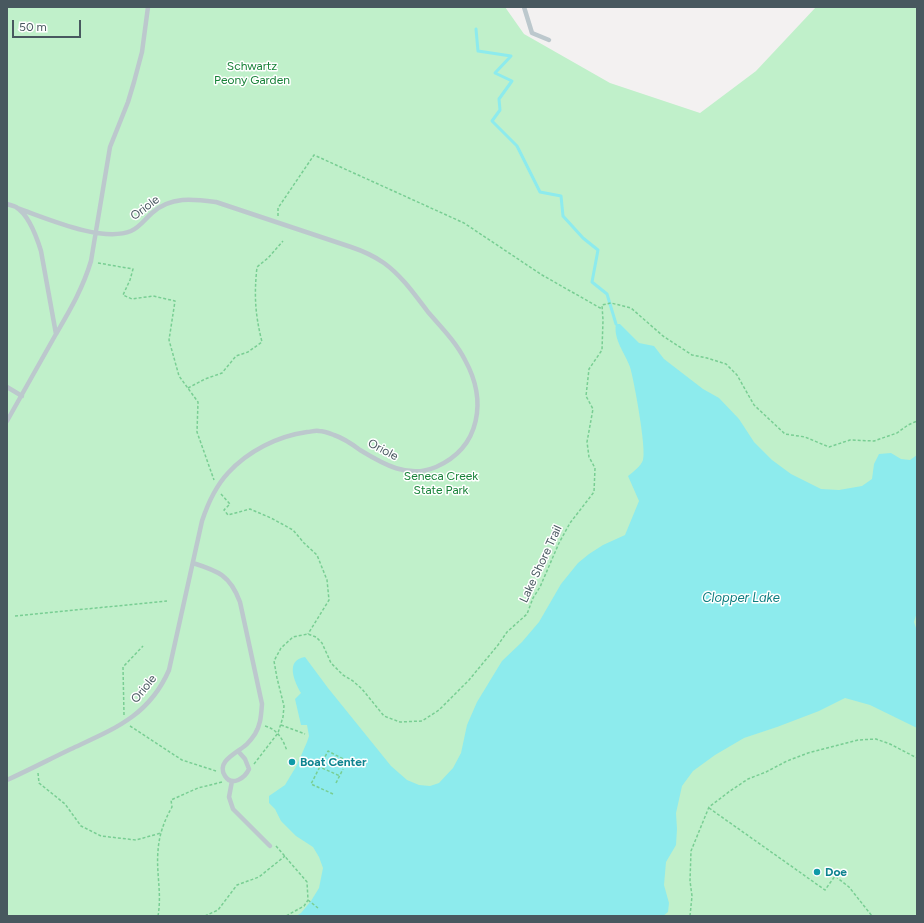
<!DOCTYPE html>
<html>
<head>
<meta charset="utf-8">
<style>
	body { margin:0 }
	#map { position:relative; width:924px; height:923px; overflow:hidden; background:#f3f1f1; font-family:Figtree,sans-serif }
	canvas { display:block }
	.frame { position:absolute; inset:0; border:8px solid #48585f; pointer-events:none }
	.scale { position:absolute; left:12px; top:20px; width:69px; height:18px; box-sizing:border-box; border:2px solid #48585f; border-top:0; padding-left:5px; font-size:12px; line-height:14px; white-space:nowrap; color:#48585f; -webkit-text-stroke:3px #fff; paint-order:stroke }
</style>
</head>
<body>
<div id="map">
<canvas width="924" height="923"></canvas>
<div class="frame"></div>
<div class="scale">50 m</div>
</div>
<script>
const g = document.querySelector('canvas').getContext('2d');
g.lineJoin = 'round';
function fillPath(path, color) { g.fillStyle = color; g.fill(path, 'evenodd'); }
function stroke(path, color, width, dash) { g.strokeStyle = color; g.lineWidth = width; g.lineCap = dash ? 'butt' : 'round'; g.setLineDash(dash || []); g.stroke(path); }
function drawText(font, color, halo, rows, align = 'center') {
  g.font = font + ' Figtree,sans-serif'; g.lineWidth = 3; g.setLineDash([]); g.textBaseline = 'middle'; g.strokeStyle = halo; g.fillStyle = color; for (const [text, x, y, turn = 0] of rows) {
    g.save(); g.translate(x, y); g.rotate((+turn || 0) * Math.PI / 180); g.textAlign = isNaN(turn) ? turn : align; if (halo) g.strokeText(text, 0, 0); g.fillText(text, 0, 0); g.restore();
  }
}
const green = new Path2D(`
	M7,7H505L524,34L610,83L700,113L756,71L816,7H917V916H7Z`);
const water = new Path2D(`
	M616,324H620L639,343L654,346L664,359L703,389L719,398L739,419L754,442L772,460L791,474L821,489L839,490L862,486L872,479L874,464L879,454L891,453L901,459L910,460L917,455V612L914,622L917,631V728L870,705L845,698L819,711L777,727L744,738L715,755L693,771L682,786L676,813L677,829L676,845L666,862L664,885L669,903L668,912L663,916H296L301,913L311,901L319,888L323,868L319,857L313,847L296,836L281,821L275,809L269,803V796L285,785L297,765L307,742L309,736L307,725H301L295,699L301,693C294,681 285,660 305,657L328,688L391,766L407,780L419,785L430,786L439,783L453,768L461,753L467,725L477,702L502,661L522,642L539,622L561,584L578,563L589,554L603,545L625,535L639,501L628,476C633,472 641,466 643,460C647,450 634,380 630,367C625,353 613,339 616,324Z`);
const stream = new Path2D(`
	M476,29L478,51L511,56L495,73L512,81L499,99L500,110L492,121L517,146L540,192L561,196L563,216L583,238L598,250L592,282L607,294L616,324`);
const path = new Path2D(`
	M278,216V208L314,155L464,223L542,275L602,309
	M98,263L133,269L130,280L123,295L132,299L153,296L175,301L169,340L179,376L198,402L197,432L214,480
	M188,388L205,379L222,373L236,356L248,352L262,342C255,314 254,295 257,267L268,258L283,241
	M221,494L230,504L224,510L228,515L250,509L271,518L293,530L304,543L317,555L327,580L329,600L308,634
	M15,616L167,601
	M124,715L123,667L143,646
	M281,725L305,734
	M130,726L182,760L216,771
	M265,726C277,729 283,739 287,751
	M304,760L340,776
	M254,764L278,733L283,717L284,706L277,678L274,661L281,648L293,637L308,634L316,637L322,643L331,663L343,675L353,681L362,689L384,716L400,722L422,721L439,710L469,680L498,645L507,632L527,614L533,598L540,587L559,543L570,523L594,492L595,468L589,457L587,442L593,409L586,396L589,369L602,350L603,320L602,305L611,303L631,308L663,336L692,355L707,358L726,364L737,375L754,405L785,434L805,437L829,447L850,440L874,441L897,433L908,425L917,421
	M38,773L39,783L65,804L81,826L101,836L136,840L161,833
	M336,783L343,769
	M333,794L311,784L328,751L349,762
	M709,808L825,890L835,876L849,887L872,916
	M276,846L307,882L308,900L304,906L286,916
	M308,900L318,908
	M158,916C162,893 156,873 158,851C159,835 164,821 172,807L171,800L198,788L222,782
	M205,916L218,910L237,885L259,877L285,856
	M690,916L692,896L690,881L691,851L709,807L730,791L748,779L766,772L787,761L808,753L858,740L876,739L890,744L917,758`);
const lane = new Path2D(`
	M524,7L532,33L549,40
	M7,204C10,205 14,206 16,207C29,215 37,238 41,251L56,334L7,421
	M56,334C70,310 83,288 91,261L110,147L128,102L134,82L142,52L148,7
	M7,387L22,396
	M193,563C218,571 230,575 240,602L262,704C261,715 261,724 255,734C253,737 250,741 247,744C239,752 215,761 225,776C232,787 245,778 249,769L245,759L238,751
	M7,780C29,770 50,759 71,749C114,729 149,716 169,670L202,521C208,503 215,487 228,473C248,451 278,436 307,432C311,432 315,430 319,431C324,431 329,433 334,435C343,438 352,444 360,450C383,464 408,479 436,467C481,447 487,400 465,360C456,342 441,327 428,312C415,295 402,276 384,263C374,256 363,251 351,247L216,202C193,199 171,196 152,213C145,219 140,227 131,231C102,243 46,218 17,208
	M232,781L229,797L233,809L270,846`);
const markers = [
	[292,762,4,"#0f9aa8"],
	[817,872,4,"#0f9aa8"]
];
const parkNames = [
	["Schwartz",252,66],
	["Peony Garden",252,80],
	["Seneca Creek",441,476],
	["State Park",441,490]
];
const streetNames = [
	["Oriole",145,208,-37],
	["Oriole",383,450,28],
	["Lake Shore Trail",541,564,-65],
	["Oriole",144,689,-51]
];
const cultureNames = [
	["Boat Center",300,762],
	["Doe",825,872]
];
const waterNames = [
	["Clopper Lake",741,598]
];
fillPath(green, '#c0f0ca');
fillPath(water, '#8debed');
stroke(stream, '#8debed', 3);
stroke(path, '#78ce93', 1.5, [3, 2]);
stroke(lane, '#bcc8cd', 4.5);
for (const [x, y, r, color] of markers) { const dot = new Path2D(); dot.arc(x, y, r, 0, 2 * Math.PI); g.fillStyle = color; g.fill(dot); stroke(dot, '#fff', 1.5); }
drawText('12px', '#178238', '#fff', parkNames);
drawText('12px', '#48585f', '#fff', streetNames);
drawText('bold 12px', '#0d838f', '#fff', cultureNames, 'left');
drawText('italic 13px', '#0e7d7f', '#fff', waterNames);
</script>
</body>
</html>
